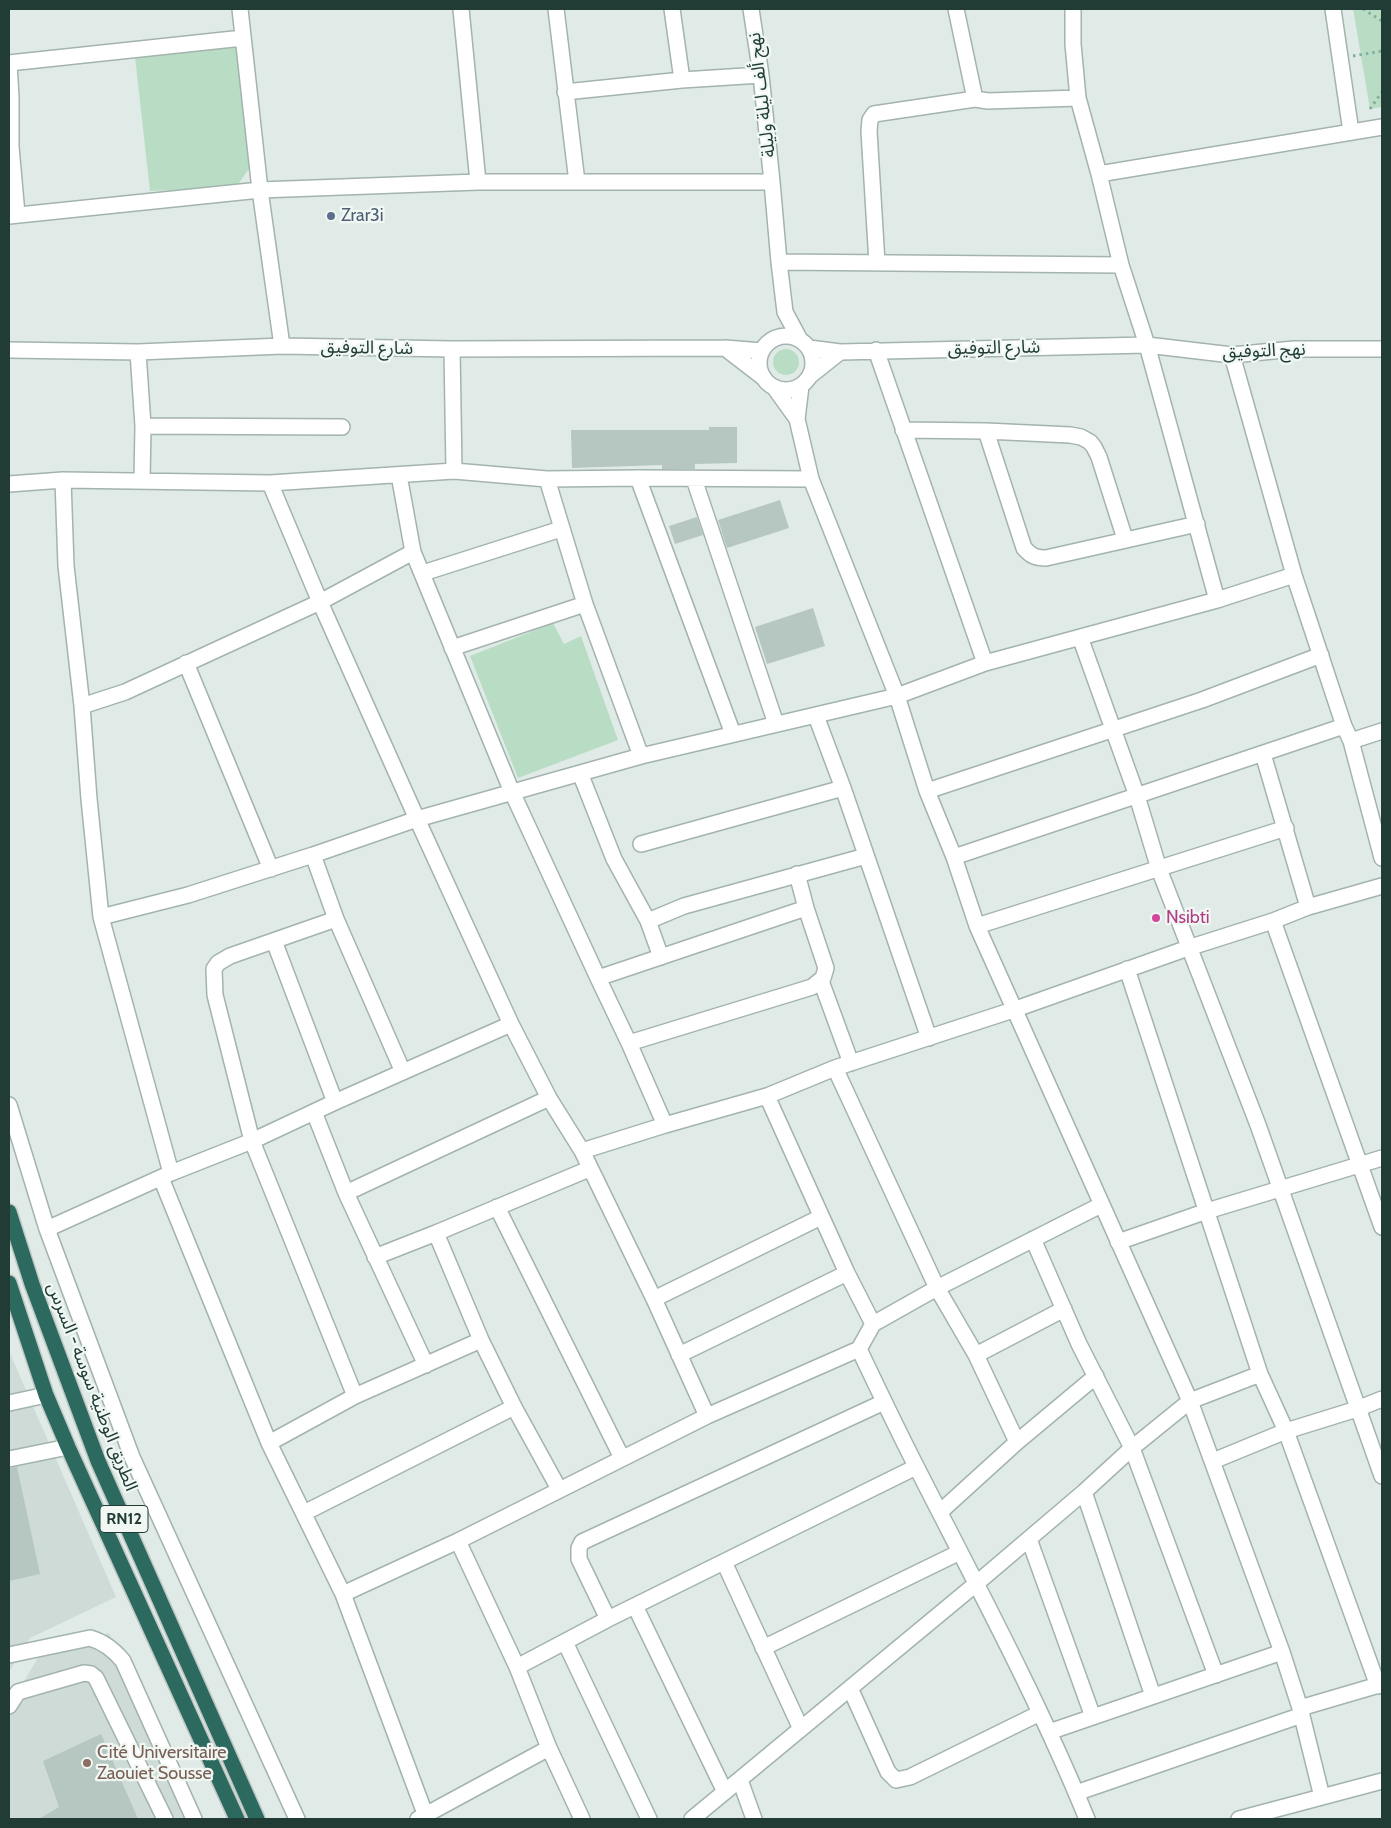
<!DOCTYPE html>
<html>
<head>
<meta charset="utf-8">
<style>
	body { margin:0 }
	#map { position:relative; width:1391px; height:1828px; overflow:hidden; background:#e0ebe7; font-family:Cabin,sans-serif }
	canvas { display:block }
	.frame { position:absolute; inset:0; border:10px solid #213c35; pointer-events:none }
</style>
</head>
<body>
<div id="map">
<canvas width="1391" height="1828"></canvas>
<div class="frame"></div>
</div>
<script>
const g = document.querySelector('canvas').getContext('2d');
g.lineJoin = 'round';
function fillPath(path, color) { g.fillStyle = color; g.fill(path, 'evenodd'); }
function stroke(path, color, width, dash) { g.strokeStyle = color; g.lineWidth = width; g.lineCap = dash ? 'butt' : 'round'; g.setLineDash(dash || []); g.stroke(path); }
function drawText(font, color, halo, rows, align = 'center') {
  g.font = font + ' Cabin,"Noto Sans Arabic",sans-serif'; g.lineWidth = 4.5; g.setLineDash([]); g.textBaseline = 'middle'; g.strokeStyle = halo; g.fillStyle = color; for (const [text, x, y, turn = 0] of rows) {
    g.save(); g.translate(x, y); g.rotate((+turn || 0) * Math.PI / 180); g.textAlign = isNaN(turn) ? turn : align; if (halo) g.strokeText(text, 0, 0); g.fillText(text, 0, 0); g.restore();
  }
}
const built = new Path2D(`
	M9,1351L116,1597L30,1638L9,1672Z
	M109,1633L189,1819H9V1707L40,1654Z`);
const green = new Path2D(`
	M1353,9H1382V107L1370,109Z
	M237,45L249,169L236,187L150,191L135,57Z
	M773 362a13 13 0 1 1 26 0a13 13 0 1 1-26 0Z
	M553,623L564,644L581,636L618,740L518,778L470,656Z`);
const building = new Path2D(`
	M709,427H737V463L695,464V469H662V465L572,468L571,430H709Z
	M780,500L789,528L727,548L718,520Z
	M697,517L703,535L675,544L669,526Z
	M813,608L825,646L767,664L755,627Z
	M17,1467L40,1574L9,1581V1468Z
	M101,1734L138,1819H39L59,1807L43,1761Z`);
const path = new Path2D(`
	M1363,9L1382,21
	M1353,56L1382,51
	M1370,109L1382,92`);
const minor = new Path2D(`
	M240,9L260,190L282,346
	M461,9L478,182
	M556,9L577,182
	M672,9L682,80
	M751,9L761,75L772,182
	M956,9L975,99
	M1073,9V44L1078,98L1099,174L1121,265L1147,345L1217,600
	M1333,9L1351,132
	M9,63L243,38
	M9,63L11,98V147L17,214
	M565,92L682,80L761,75
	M1099,174L1382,127
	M9,216L260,190L478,182H772L779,262L785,312L799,338
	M779,262L1121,265
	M877,263L869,131L870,120L874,114L975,99L988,101L1078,98
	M759 363a27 27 0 1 1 54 0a27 27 0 1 1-54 0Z
	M725,348L764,378
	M809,348L840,352L1147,345L1232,355L1294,349H1382
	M452,349L454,471
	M9,350L138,352L282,346L452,349L725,348L762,351
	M876,350L985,663
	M138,352L143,426L142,480
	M1232,355L1294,575L1344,726L1351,741L1382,858
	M811,375L840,352
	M801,386L797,419L811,479L897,696L927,791L954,857L977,926L1190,1401L1282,1652L1300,1708L1322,1797
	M774,387L797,419
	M143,426L342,427
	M903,430L986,431L1070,435L1081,437L1090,442L1094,447L1099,457L1125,539
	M986,431L1024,548C1031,556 1036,558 1046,558L1197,524
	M399,475L413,552L512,792L598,978L629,1043L665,1125
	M638,478L733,734
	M547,479L585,604L641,756
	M694,479L776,724
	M63,480L66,566L82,706L89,799L101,917L171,1173
	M270,483L320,602L417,819L511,1024L549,1098L582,1151L654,1299L707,1416
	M9,484L63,480L270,483L454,471L547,479L638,478L811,479
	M423,573L561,529
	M1080,637L1137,796L1159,869L1258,1125L1382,1476
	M452,648L585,604
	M186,663L271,869
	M82,706L125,692L320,602L413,552
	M816,716L843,788L929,1038
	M1351,741L1382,731
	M1263,754L1308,907
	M580,773L614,859L648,921
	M927,791L1202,700L1321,655
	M641,844L843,788
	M313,855L336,919
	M954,857L1344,726
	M101,917L188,895L313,855L417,819L641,756L897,696L985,663L1217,600L1294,575
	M1273,921L1382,1227
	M977,926L1286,828
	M274,941L335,1102
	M661,957L648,921L684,906L866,856
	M1127,969L1260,1374L1286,1431L1378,1686
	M598,978L806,908
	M821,981L851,1063
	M629,1043L812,987L823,978L826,968L806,908L797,874
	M835,1068L937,1288L976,1355L1017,1442
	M767,1096L847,1273L873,1324
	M9,1105L47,1229L132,1457L297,1819
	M314,1112L346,1193L426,1365
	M582,1151L665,1125L767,1096L835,1068L1013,1010L1188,948L1273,921L1308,907L1382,886
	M161,1178L269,1443L343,1594L427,1819
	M346,1193L549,1098
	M497,1207L622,1458
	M47,1229L171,1173L252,1141L335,1102L511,1024
	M436,1233L589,1169
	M1033,1239L1079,1344L1132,1448L1216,1675
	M1118,1242L1207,1211L1382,1158
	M375,1257L436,1233L481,1340L514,1407L559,1489
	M654,1299L821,1217
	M859,1349C878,1389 897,1429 917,1468C976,1584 1038,1699 1087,1819
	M679,1355L847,1273
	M976,1355L1064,1309
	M355,1396L252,1141L215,995L214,969L218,963L230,956L336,919L403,1072
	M9,1403L46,1395
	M269,1443L355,1396L481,1340
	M9,1459L68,1447
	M1213,1461L1286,1431L1357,1409L1382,1399
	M1084,1492L1153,1696
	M940,1512L1017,1442L1096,1376
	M304,1513L514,1407
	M1029,1539L1093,1717
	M458,1541L517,1667L549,1748L582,1819
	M724,1562L801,1729
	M343,1594L458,1541L707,1416L859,1349L873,1324L937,1288L1101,1205
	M635,1606L725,1792
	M608,1619L579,1559V1548L582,1542L884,1402
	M565,1642L649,1819
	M763,1648L960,1552
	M9,1655L90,1638C104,1642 114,1650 123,1661L194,1819
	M517,1667L608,1619L916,1467
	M850,1688L888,1772L896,1780L910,1777L1040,1713
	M9,1706L18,1692L84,1673L91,1674L96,1678L165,1819
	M1300,1708L1382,1684
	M1049,1732L1282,1652
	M740,1780L754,1819
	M1076,1793L1302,1715
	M418,1819L549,1748
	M692,1819L977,1583L1084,1492L1132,1448L1190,1401L1260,1374
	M1239,1819L1382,1781`);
const highway = new Path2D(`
	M9,1212L32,1284L98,1461L257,1819
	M9,1283L46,1395L68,1447L237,1819`);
const markers = [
	[331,216,5,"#5c6f8a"],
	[1156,918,5,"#d1479c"],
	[87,1763,5,"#8d6e63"]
];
const shields = [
	[124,1519,48]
];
const shieldNames = [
	["RN12",124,1519]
];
const streetNames = [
	["نهج ألف ليلة وليلة",762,95,-97],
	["شارع التوفيق",367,348,1],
	["شارع التوفيق",994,348,-1],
	["نهج التوفيق",1264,351,-2],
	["الطريق الوطنية سوسة - السرس",92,1387,69]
];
const serviceNames = [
	["Zrar3i",341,216]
];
const hotelNames = [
	["Nsibti",1166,918]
];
const educationNames = [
	["Cité Universitaire",97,1753],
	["Zaouiet Sousse",97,1774]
];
fillPath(built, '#cedbd6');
fillPath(green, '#b9ddc4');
fillPath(building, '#b6c6c0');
stroke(minor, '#a3b3ae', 18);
stroke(highway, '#c1c8c6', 18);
stroke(path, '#80afa2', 3, [2.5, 4]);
stroke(minor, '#fff', 15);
stroke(highway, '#2c695e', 15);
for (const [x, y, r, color] of markers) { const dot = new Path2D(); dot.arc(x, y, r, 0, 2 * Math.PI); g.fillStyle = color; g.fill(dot); stroke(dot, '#f1f8f4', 2); }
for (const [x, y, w] of shields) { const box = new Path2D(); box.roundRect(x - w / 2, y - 13.5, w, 27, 4); g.fillStyle = '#f1f8f4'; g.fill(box); stroke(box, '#213c35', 1); }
drawText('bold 16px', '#213c35', null, shieldNames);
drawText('18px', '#213c35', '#f1f8f4', streetNames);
drawText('18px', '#4e5e75', '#f1f8f4', serviceNames, 'left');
drawText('18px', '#b23c85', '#f1f8f4', hotelNames, 'left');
drawText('18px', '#785e54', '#f1f8f4', educationNames, 'left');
</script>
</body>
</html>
